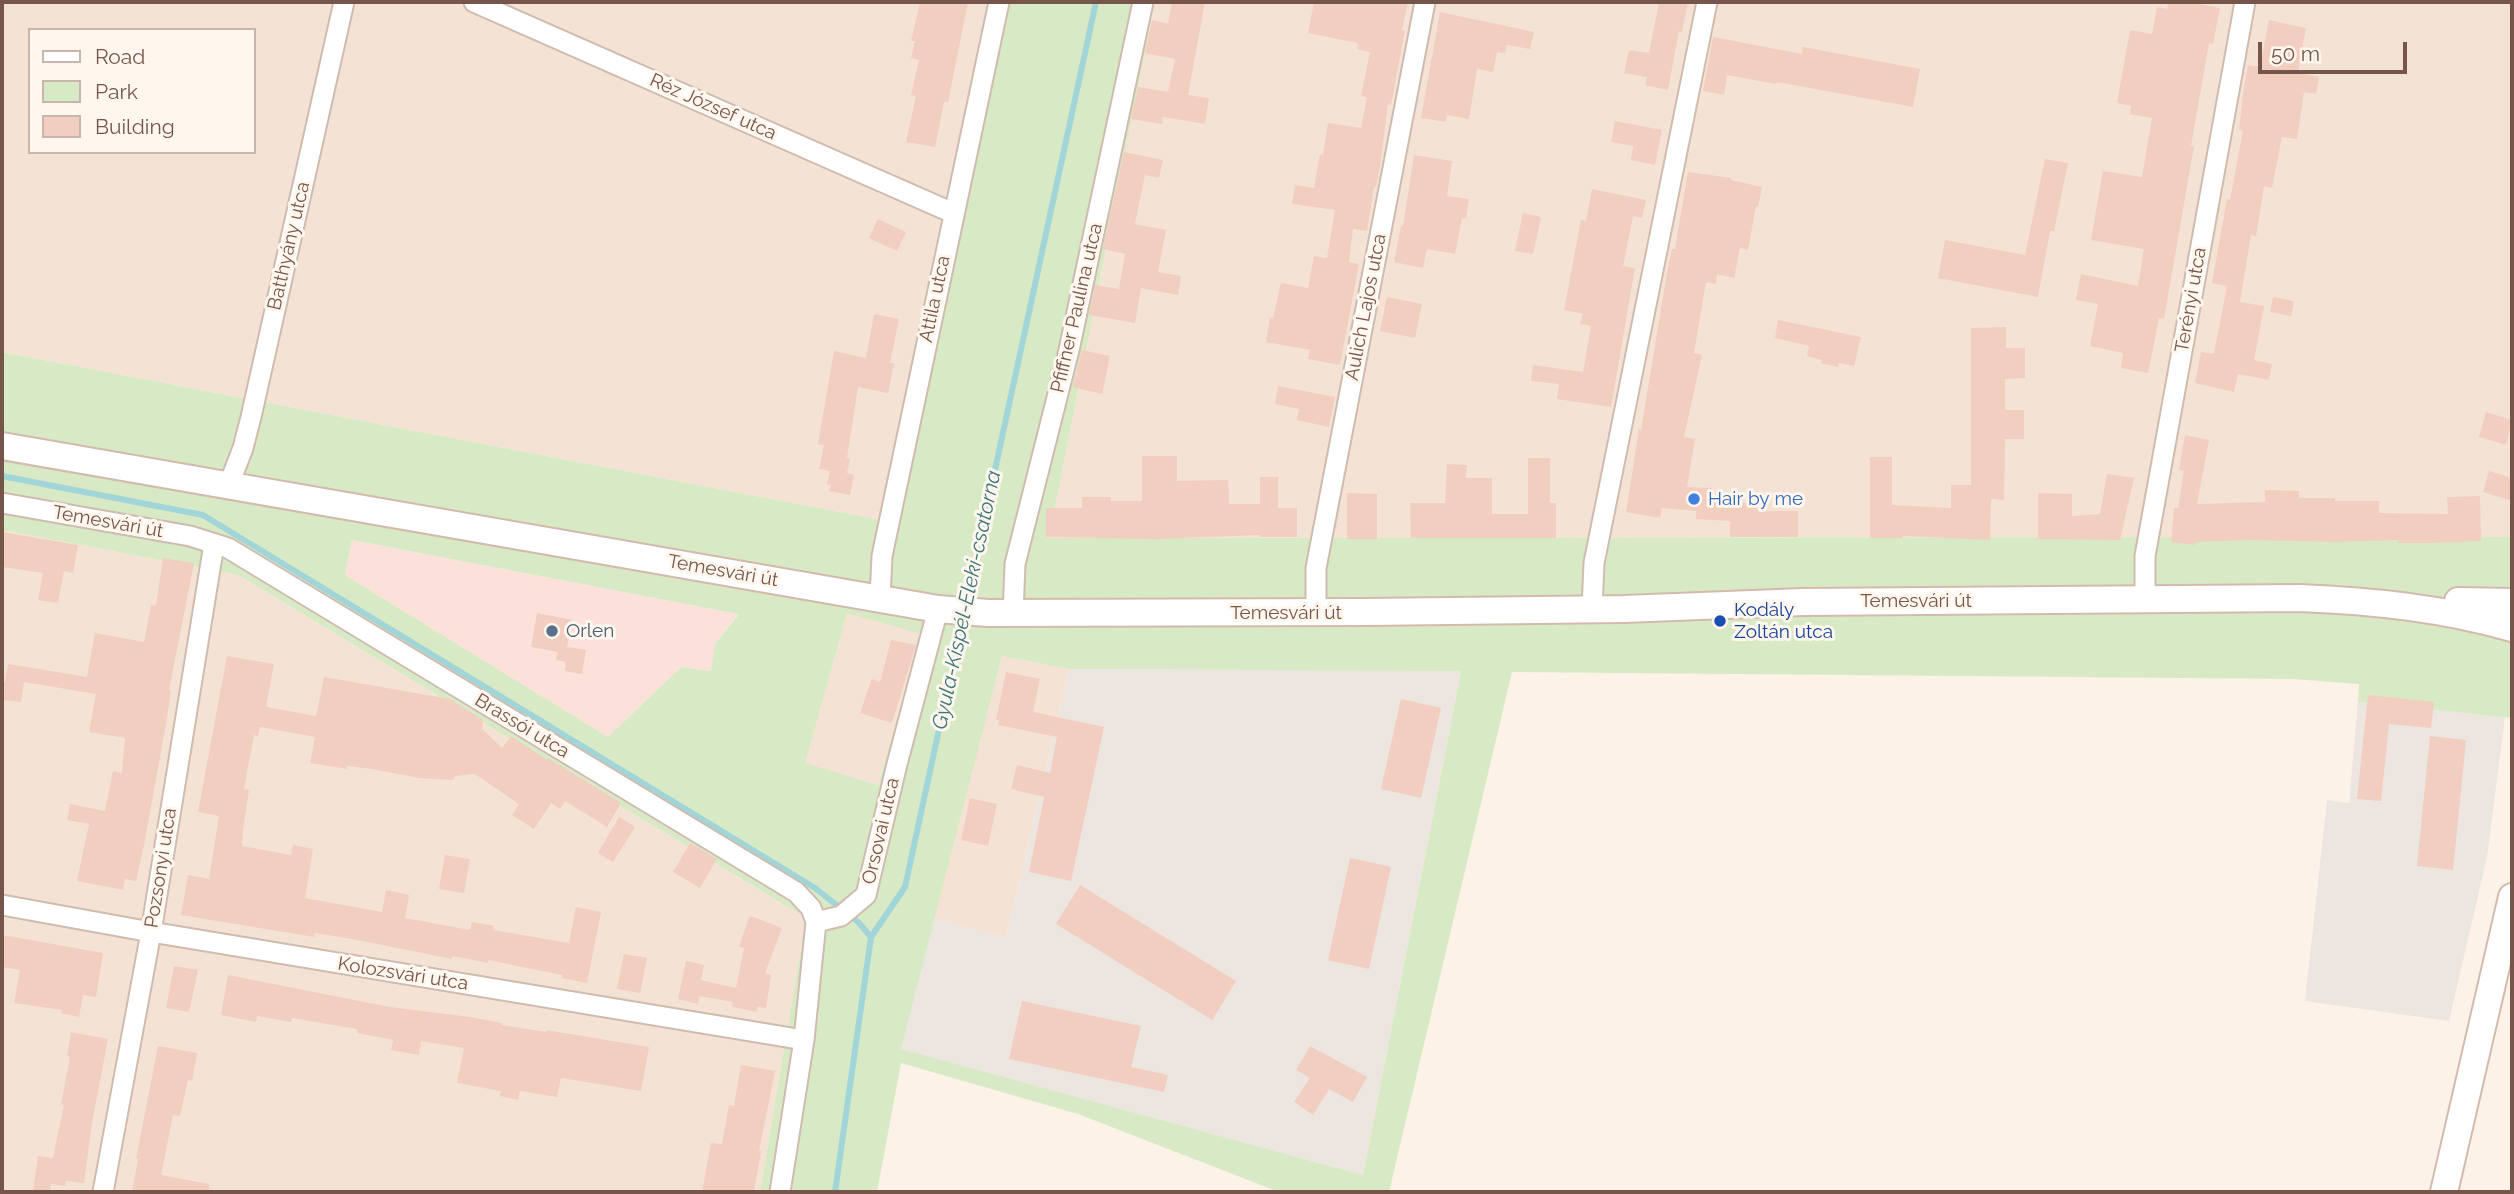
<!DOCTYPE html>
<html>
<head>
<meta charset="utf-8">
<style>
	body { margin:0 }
	#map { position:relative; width:2514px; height:1194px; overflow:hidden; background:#fcf2e7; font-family:Raleway,sans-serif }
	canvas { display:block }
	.frame { position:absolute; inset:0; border:4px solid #76564b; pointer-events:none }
	.legend { position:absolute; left:28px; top:28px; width:228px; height:126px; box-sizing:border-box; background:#fff6ed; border:2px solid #c8b6ac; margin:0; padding:9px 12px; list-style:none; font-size:21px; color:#76564b }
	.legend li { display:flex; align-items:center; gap:14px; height:35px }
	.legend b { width:35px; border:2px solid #c8b6ac }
	.scale { position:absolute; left:2258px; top:42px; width:149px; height:32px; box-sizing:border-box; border:4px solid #76564b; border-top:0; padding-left:9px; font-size:21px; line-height:24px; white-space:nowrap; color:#76564b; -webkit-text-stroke:5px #fff6ed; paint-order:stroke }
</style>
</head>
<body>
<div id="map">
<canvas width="2514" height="1194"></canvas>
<div class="frame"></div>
<ul class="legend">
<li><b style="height:9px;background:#fff"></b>Road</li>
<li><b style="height:19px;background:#d8eac5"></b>Park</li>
<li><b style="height:19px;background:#f1cebf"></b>Building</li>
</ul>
<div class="scale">50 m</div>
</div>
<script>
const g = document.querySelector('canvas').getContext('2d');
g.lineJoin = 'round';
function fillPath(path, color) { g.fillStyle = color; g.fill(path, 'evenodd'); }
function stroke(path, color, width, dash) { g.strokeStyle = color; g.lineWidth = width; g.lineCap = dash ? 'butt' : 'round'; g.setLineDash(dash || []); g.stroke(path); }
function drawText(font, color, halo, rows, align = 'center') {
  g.font = font + ' Raleway,sans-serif'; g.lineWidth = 6; g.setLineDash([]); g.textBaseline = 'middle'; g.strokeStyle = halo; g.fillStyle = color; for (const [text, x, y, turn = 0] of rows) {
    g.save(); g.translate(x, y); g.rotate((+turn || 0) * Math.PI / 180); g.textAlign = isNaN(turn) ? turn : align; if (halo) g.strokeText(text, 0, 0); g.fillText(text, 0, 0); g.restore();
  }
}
const residential = new Path2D(`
	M2,2H989L950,182L882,520L2,352ZM30,30H254V152H30Z
	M1155,2H2512V537L1049,538Z
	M2,530L238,575L806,918L760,1192H2Z
	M847,612L921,633L878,785L804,764Z
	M1002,656L1069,669L1006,938L933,918Z`);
const commercial = new Path2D(`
	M352,540L738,614L715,644L712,671L681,667L608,737L345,575Z`);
const industrial = new Path2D(`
	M1069,669L1461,670L1363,1175L900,1049L933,918L1006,938Z
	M2358,702L2505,717L2487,857L2449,1021L2305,1001L2327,800L2349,803Z`);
const green = new Path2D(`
	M989,2H1155L1049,538L2512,537V718L2358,702L2359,684L2293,679L1512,672L1389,1192H1279L1078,1114L901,1063L877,1192H760L806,918L238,575L2,530V352L882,520L950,182ZM352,540L738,614V615L715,644L711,671L681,667L608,737L345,575ZM847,613L921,634L878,785L805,763ZM1002,656L1069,669L1461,671L1363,1175L901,1049Z`);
const stream = new Path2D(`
	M2,476L203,515L815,888L858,922L871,937
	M966,604L1096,2
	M835,1192L871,937L905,887L963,618`);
const building = new Path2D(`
	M920,2H968L948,102H944L935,147L906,142L916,96L911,95L919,60L911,58L915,41H911Z
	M1172,2H1205L1188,95L1209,98L1205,124L1163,117L1162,124L1131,119L1138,87L1168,92L1175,59L1145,53L1152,20L1168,24Z
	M1314,2H1408L1402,30L1405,31L1391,105L1388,104L1380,166L1376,187H1374L1367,231L1353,229L1349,262L1359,264L1340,365L1308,359L1310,350L1266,342L1270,317L1273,318L1281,283L1308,288L1314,256L1327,258L1335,210L1292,204L1295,185L1314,188L1320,154L1323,155L1328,123L1361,128L1367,97L1361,96L1370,52L1357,49L1358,43L1308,33Z
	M1659,2H1688L1682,32L1679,31L1668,90L1645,85L1647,77L1624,73L1629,50L1649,53Z
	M2169,2H2188L2220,8L2213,44L2209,43L2191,146H2194L2164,319L2159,318L2148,373L2121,368L2123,353L2090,346L2098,304L2076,300L2081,274L2138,286L2144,249L2091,240L2103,171L2142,177L2152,118L2130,114L2131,106L2117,103L2130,30L2152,34L2157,7L2167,9Z
	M1440,12L1534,32L1530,49L1507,45L1505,53L1497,52L1493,72L1477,69L1469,119L1447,115L1446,122L1421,118Z
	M2269,20L2306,28L2298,73L2319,77L2316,94L2304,92L2297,139L2282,137L2272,188L2264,186L2256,236L2251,235L2240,302L2264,306L2254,360L2272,364L2269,380L2238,374L2234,392L2195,383L2201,352L2214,354L2227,286L2212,283L2227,199L2230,200L2243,131L2239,130L2243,94L2248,65L2260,67Z
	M1713,37L1802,54L1803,47L1920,69L1913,107L1777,82L1776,84L1727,75L1724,95L1703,91Z
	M1615,121L1662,130L1655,165L1631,160L1633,146L1611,142Z
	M1124,152L1163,160L1159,178L1145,175L1135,224L1166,230L1158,272L1181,276L1178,295L1141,288L1135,323L1089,315L1095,285L1119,289L1125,254L1103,249Z
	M1414,155L1452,161L1447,196L1469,199L1466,219L1462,218L1455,254L1427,249L1423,268L1394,262L1401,226H1403Z
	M2045,159L2068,163L2054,231H2050L2038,297L1938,278L1945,240L2025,255Z
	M1688,172L1731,178V180L1762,187L1758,207L1756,206L1748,250L1740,248L1734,278L1717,274L1716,284L1706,282L1694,353L1702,355L1684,437L1695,439L1687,487L1712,488L1711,502L1757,503V511H1798V537H1730V521L1696,519V511L1662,508L1660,518L1626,512L1639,429L1641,430L1667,273L1672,249H1675Z
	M1592,189L1646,200L1642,218L1633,216L1623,266L1635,268L1611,407L1557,399L1559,384L1531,381L1533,365L1583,372L1591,326L1580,324L1583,314L1564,310L1581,220L1586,221Z
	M1523,213L1541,217L1533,254L1515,251Z
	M878,219L906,232L897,251L869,238Z
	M1387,297L1422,304L1415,338L1380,331Z
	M2273,297L2294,301L2291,316L2270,312Z
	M874,314L899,319L890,363H894L888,393L858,387L847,458L850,459L847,473L854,475L850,495L829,491L831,485L827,484L830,471L819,469L824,445L818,444L834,351L866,358Z
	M1778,320L1861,337L1854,366L1839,363L1838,367L1821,363L1822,360L1807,356L1809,346L1775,338Z
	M2006,327V348H2025V378L2005,379V410H2024V439H2005L2004,500L1991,499L1990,540L1903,536V538H1870V457H1892V505L1951,508V485H1971V328Z
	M1082,350L1110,356L1102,394L1073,387Z
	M1278,386L1335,397L1329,427L1297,420L1299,409L1275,404Z
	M2486,412L2512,420L2506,445L2479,437Z
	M2185,435L2209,440L2197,504L2265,502V490L2299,491V498H2335V501H2379V513L2448,514L2447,497L2480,496L2481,541L2432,543H2398V540L2334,542L2249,540L2196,542L2195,545L2171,542L2174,508H2178L2184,471L2179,470Z
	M1142,456H1177V481L1228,480L1229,504H1260V477H1278V508H1297V537H1260V535L1155,539L1046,537V508H1082V497H1111V501H1142Z
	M1528,458H1550V503H1556V538H1411L1410,503H1445L1447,464L1467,465L1466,478H1492V514H1528Z
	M2489,471L2512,478V501L2483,492Z
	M2107,474L2134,478L2120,540L2038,539V493L2072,494V516L2100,514Z
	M1347,493L1377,494V539H1347Z
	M2,532L78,545L73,573L64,571L58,603L38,600L43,573L2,567Z
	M163,558L194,563L169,690L171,691L166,724L144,845L136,881L125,879L123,890L77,881L89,824L67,820L70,804L105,811L113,771L122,773L125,738L89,732L96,694L24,682L21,702L2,700V682H5L8,664L87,677L95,633L144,642L151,605L156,606Z
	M537,613L572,620L567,647L586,650L582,674L565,671L566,662L556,660L558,652L531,647Z
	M891,640L916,645L892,723L860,713L872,679L880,682Z
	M227,656L274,664L266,707L316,716L324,677L450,699L483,720L482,729L502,748L511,736L547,760L548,758L621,803L607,827L565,801L560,809L551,803L534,829L512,815L519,804L475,774L455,776L453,780L419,778L372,769L347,766V769L310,763L315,737L260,727L258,736L254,735L244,789L249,790L242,836H243L242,846L291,855L293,845L313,849L305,898L382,912L386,890L409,895L405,918L470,930L472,922L494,926L493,930L569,943L576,907L601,912L587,983L562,978V975L488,960V963L452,956V959L352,939L315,933L314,937L181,915L188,875L209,879L219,816L198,812Z
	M1006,672L1040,679L1033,712L1104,727L1071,881L1029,872L1044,797L1011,789L1017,765L1050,773L1057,737L998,725L999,720H996Z
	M2368,695L2434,702L2431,728L2389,724L2381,801L2357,799Z
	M1401,699L1441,708L1421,798L1381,789Z
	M2430,736L2466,740L2453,870L2417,866Z
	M970,798L997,804L988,846L961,840Z
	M619,817L635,827L613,862L598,853Z
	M690,843L717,859L700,888L673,872Z
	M445,855L470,859L464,893L439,889Z
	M1350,858L1391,867L1369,969L1328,960Z
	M1080,885L1236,981L1212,1020L1056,924Z
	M750,916L782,928L765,973L771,975L766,1008L758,1007L757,1012L732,1007L733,1002L699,996L698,1004L678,999L686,961L704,965L701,980L736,988L744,948L739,946Z
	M2,935L103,953L96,997L83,995L79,1017L61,1013L62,1010L14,1003L20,970L2,967Z
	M624,954L647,958L640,993L617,989Z
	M174,966L198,970L189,1012L166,1008Z
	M228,975L390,1007L470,1017L502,1023V1025L546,1032V1030L649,1047L641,1091L561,1078L557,1097L520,1091L518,1100L500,1096L501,1091L457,1083L464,1048L421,1041L419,1055L391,1050L393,1040L357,1033V1029L292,1018L291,1022L257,1016L256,1022L221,1015Z
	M1022,1001L1141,1026L1131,1067L1168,1075L1164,1092L1009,1059Z
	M71,1032L108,1039L92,1123L84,1183L66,1181L65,1186L51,1184L50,1192L33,1190L38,1156L53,1158L64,1105L61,1104L70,1057L67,1056Z
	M158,1046L197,1053L192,1081L188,1080L180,1116L173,1115L161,1175L209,1184V1192H132L138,1159H136Z
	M1310,1046L1367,1077L1353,1102L1329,1089L1313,1115L1294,1102L1310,1078L1296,1070Z
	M741,1065L775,1071L759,1151H761L754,1192H702L711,1143L722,1144L729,1105L734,1106Z`);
const street = new Path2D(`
	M474,2L953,213
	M228,487L243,448L251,417L344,2
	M2,503L190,536L228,548L796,892L811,908L816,922L804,1040L780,1192
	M880,598L882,556L999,2
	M2145,600V556L2245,2
	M1592,609L1594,563L1707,2
	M1316,613V568L1425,2
	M1013,615L1015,564L1069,350L1143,2
	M2,905L151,932L804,1040
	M816,922L841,916L866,895L897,764L938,609
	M103,1192L151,932L214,544`);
const secondary = new Path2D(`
	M2,446L938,609L988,613L1364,612L1624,609L1803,602L2300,598C2372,601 2442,608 2512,628
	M2458,601L2512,602
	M2444,1192L2512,897`);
const markers = [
	[1694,499,7,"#3f7fe0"],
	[1720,621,7,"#1a4fb4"],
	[552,631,7,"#5c6f8a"]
];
const streetNames = [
	["Réz József utca",713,107,24],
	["Batthyány utca",289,246,-77],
	["Attila utca",935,299,-78],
	["Terényi utca",2191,300,-80],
	["Aulich Lajos utca",1366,307,-79],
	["Pfiffner Paulina utca",1077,308,-77],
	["Temesvári út",108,522,10],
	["Temesvári út",723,571,10],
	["Temesvári út",1916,601],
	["Temesvári út",1286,613],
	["Brassói utca",522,726,31],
	["Orsovai utca",881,831,-77],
	["Pozsonyi utca",161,868,-81],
	["Kolozsvári utca",403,974,9]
];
const shopNames = [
	["Hair by me",1708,499]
];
const transitNames = [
	["Kodály",1734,610],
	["Zoltán utca",1734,632]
];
const serviceNames = [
	["Orlen",566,631]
];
const waterNames = [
	["Gyula-Kispél-Eleki-csatorna",967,600,-78]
];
fillPath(residential, '#f4e3d5');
fillPath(commercial, '#fce1db');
fillPath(industrial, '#ede5e0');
fillPath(green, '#d8eac5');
stroke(stream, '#a1d5d8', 6);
fillPath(building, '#f1cebf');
stroke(street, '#d0bbaf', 23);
stroke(secondary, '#d3baad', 30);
stroke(street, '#fff', 19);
stroke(secondary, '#fff', 26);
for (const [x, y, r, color] of markers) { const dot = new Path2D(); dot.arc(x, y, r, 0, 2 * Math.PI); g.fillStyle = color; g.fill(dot); stroke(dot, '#fff6ed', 2.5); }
drawText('19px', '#76564b', '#fff6ed', streetNames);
drawText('19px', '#366cbe', '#fff6ed', shopNames, 'left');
drawText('19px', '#164399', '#fff6ed', transitNames, 'left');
drawText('19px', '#4e5e75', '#fff6ed', serviceNames, 'left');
drawText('italic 21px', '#3f777b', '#fff6ed', waterNames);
</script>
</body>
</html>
